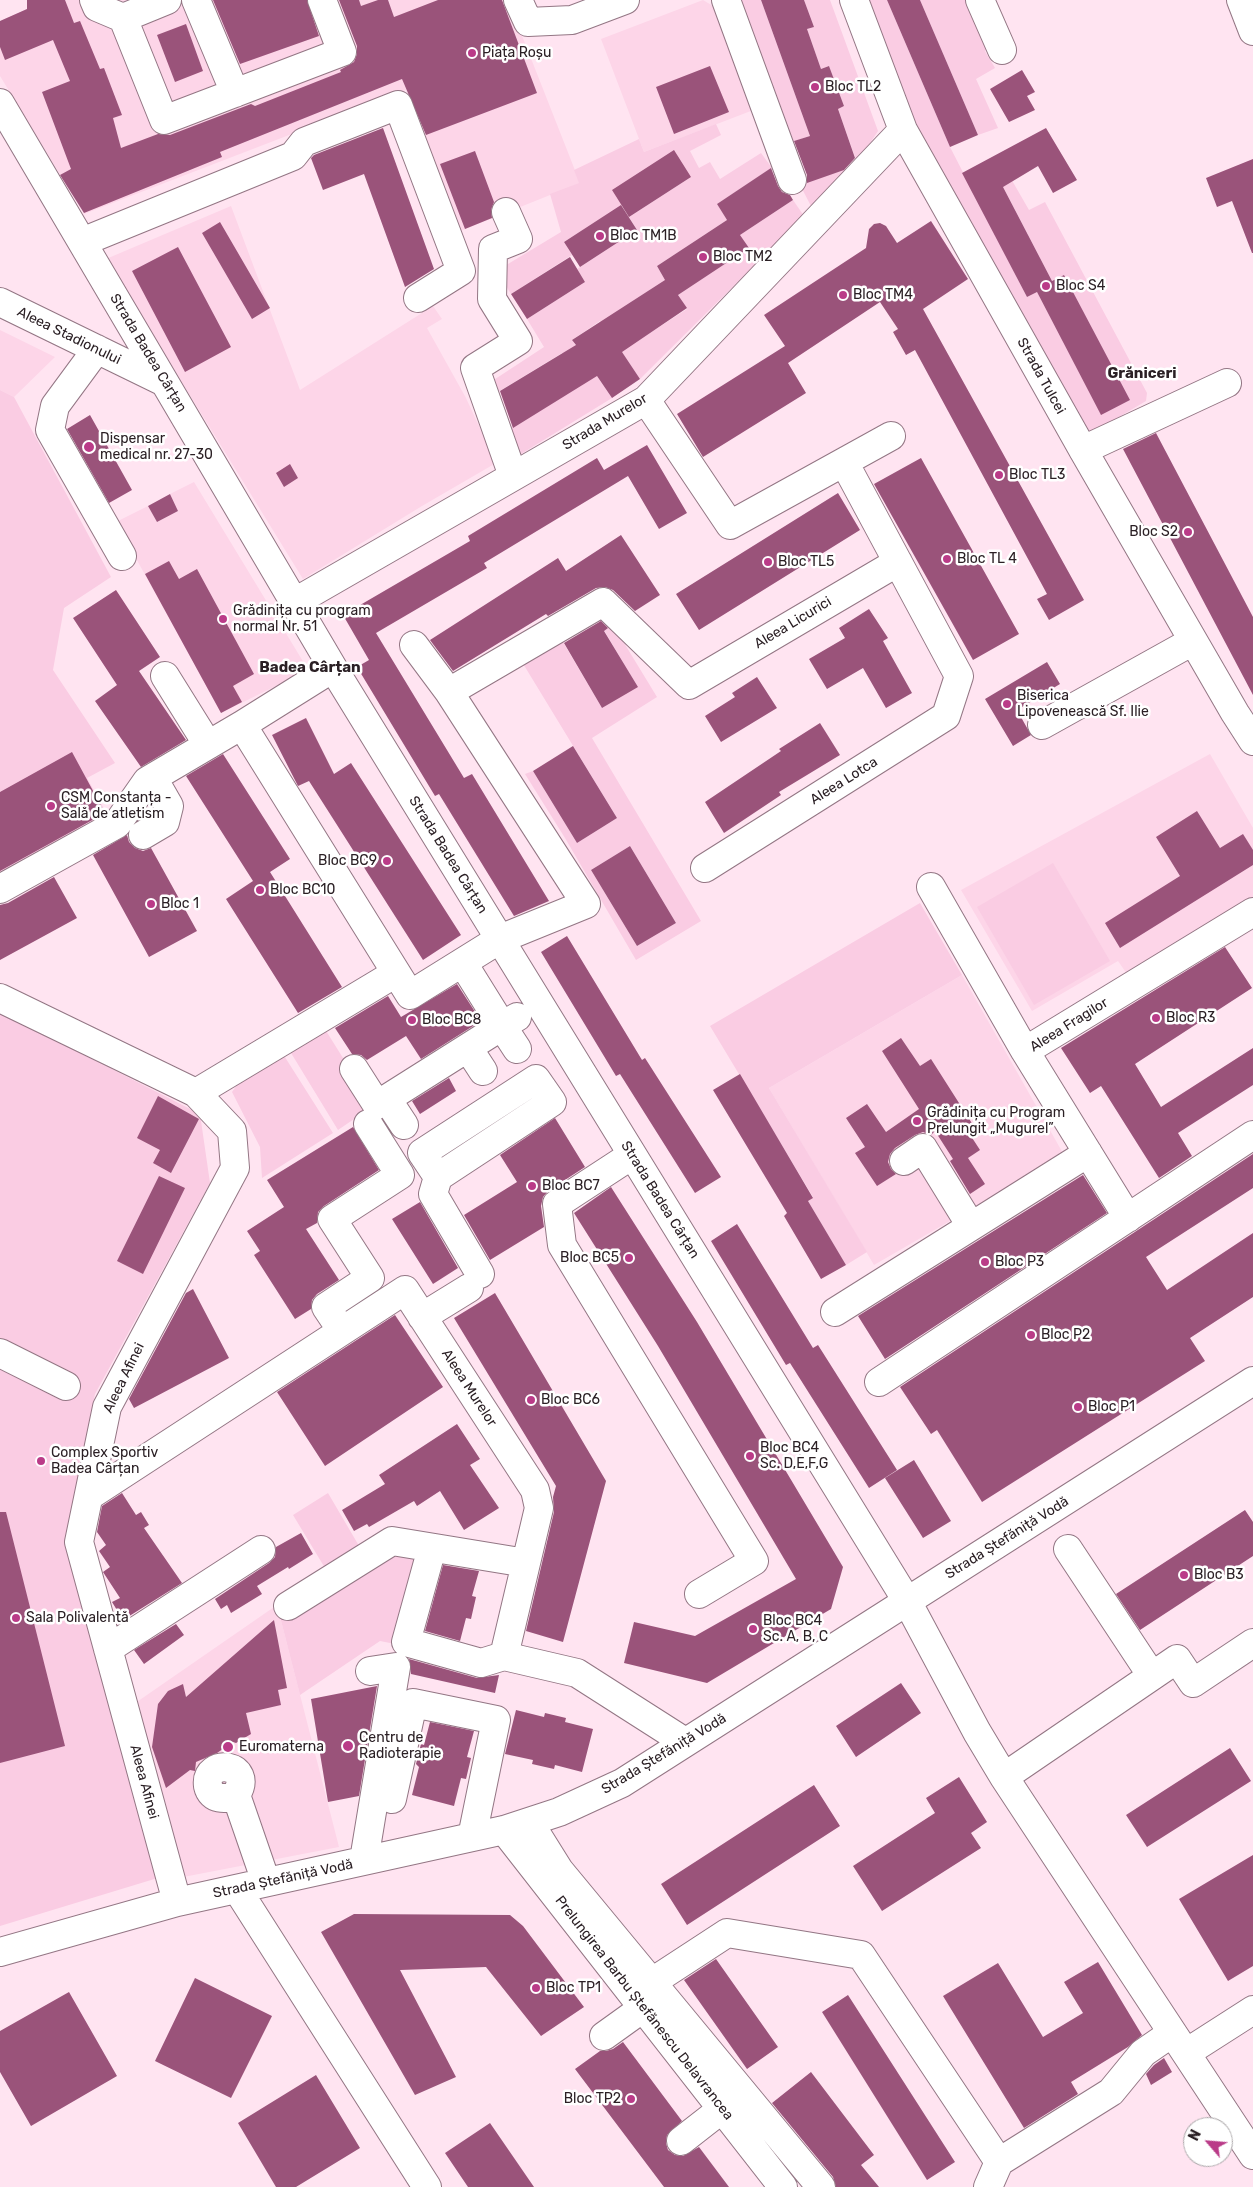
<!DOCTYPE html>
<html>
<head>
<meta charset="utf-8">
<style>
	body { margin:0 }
	#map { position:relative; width:1253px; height:2187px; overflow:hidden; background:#ffe4f1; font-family:Rubik,sans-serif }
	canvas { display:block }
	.north { position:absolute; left:1183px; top:2117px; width:50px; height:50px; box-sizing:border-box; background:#fff; border:1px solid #aaa6a8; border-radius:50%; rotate:297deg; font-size:14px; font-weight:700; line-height:20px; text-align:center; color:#2b2025 }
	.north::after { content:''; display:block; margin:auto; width:18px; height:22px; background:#ba3b88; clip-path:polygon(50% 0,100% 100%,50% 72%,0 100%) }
</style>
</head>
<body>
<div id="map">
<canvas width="1253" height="2187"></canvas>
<div class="north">N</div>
</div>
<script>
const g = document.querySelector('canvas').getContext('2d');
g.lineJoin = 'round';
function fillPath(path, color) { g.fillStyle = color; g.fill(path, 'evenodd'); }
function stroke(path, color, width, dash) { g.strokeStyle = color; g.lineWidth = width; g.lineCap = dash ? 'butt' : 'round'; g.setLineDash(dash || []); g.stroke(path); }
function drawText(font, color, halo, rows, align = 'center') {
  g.font = font + ' Rubik,sans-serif'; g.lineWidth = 5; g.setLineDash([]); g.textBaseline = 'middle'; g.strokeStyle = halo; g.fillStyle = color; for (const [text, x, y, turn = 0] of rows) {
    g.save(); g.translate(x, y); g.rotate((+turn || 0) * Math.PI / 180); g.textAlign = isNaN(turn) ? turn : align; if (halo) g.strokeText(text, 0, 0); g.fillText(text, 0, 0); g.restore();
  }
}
const built = new Path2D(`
	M27,0H508L580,183L458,232L406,90L84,214L0,76V21L27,9Z
	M703,0L718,9L756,109L644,152L601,39Z
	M231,206L300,390L433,306L442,319L427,328L466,398L496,463L422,506L303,579L106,259Z
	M0,330L55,357L14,397L0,390Z
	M194,482L304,663L300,674L221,713L116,522L148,506L157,522L178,511L170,494Z
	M1210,754L1253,828V898L1127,974L1118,961L1032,1011L961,890Z
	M962,975L1064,1155L874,1265L769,1088Z
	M277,1605L339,1847L178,1878L131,1706Z`);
const green = new Path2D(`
	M734,0H761L810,136L786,144Z
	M804,0H830L878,131L857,163L838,109L844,106L829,66L821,69L807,29L814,27Z
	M864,0H887L950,147L1027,297L1037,292L1101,414L1129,400L1064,275L1052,281L1001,183L1010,177L1029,210L1045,202L1147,393L1146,401L1097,430L1087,431L911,121Z
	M920,0H967L988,48L985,51L995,68L976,79L998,128L978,135Z
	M716,124L721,135L690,151L699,168L710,162L720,179L761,153L772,168L717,204L727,220L657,266L665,280L616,312L636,342L687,309L678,295L748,248L740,235L793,200L804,216L640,379L600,321L572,340L612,398L521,454L507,431L582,385L562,353L488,398L483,387L544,347L527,319L585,282L577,269L637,230L629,217L691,177L622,205L564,242L572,255L511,294L501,278L503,267L561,232L550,194L579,183L574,170L639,139L644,152Z
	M854,166L812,208L798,181L805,183Z
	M0,390L14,397L111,577L64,608L53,670L115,763L87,778L112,823L0,884Z
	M604,610L657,697L592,738L701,921L636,960L565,838L525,774L533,771L577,843L617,818L522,662L560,637L602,708L637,686L595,615ZM630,846L676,923L637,946L591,870Z
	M1053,863L1110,961L1034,1005L977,907Z
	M920,903L962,975L769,1088L867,1252L846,1265L808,1201L813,1197L710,1026Z
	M0,1012L200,1114L210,1183L95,1394L68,1528L161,1877L0,1926Z
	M323,1026L373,1106L338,1130L288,1048Z
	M283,1054L333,1133L262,1178L260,1147L232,1092L237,1085Z
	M328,1493L362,1551L392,1544L425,1553L400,1645L380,1641L300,1695L277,1605L328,1573L293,1515Z`);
const building = new Path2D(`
	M27,0H65L74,23L80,21L100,69L104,68L122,115L113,118L121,148L158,134L170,135L251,104L255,106L341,72L340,70L354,62L357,54V46L339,0H359L361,6L378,0H388L394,17L438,0H502L537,93L426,135L402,79L220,152L222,157L84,213L60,175L71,169L42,92L70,81L53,40L5,60L0,47V21L27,9Z
	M213,0H307L319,36L240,64Z
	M761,0H804L814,27L807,29L821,69L829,66L844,106L838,109L855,158L844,170L807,183V175L794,141L810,136Z
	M887,0H920L978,135L950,147Z
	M186,24L203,71L175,82L157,35Z
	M710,66L729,112L674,134L656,87Z
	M1022,70L1035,92L1027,96L1035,110L1009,122L990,89Z
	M383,128L434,269L405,287L364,174L323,190L311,158L314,155Z
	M1046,128L1077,180L1053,193L1038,166L1003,187L1052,281L1064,275L1130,400L1101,415L1037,292L1027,297L962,173Z
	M674,150L691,177L629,217L612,190Z
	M475,151L494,202L491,210L492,218L465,229L440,164Z
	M1253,159V253H1252L1232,201L1217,207L1206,178Z
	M771,168L778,186L782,192L790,195L793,200L740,235L749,248L678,295L687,308L622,352L640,379L612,398L597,376L513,428L500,391L576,345L572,340L665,280L657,266L727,220L717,204Z
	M621,205L637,230L580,267L564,242Z
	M931,221L968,279L923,309L1084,600L1049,620L1037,599L1047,594L915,350L906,355L893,332L898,329L880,302L788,363L806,393L703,457L677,414L785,346L764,315L866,248L869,229L874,224L880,223L886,226L897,243Z
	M220,222L270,308L252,319L202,233Z
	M178,247L231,347L185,372L132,271Z
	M570,257L585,282L527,319L511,294Z
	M90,415L132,490L109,503L67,429Z
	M1156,433L1253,617V695L1123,449Z
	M647,445L687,513L659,529L628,476L484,563L487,568L376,633L464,778L472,774L549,901L514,916L439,794L435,796L357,667L369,660L343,615L470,541L468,536L597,458L604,470Z
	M921,458L1019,634L973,660L874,484Z
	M290,464L298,478L284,487L276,473Z
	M838,493L860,530L699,630L676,594Z
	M170,494L178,511L157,522L148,506Z
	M621,535L660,595L635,611L613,590L605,587L596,588L548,616L546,614L453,671L430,640L558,558L566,571Z
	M169,561L179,579L197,569L254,674L233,686L242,702L221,713L145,574Z
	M116,590L160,657L139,671L186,740L141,767L95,701L117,685L73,618Z
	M869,609L888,638L883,641L912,693L886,708L863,668L827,689L809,659L845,638L839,628Z
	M601,621L608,628L604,631L638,687L602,708L564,643Z
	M1047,662L1060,684L1017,710L1031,735L1013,746L985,699Z
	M757,677L777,708L721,742L705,716L735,697L732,693Z
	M306,718L334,774L351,763L461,935L423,960L309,781L298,786L272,735Z
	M820,723L840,755L779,792L781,795L724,833L705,802L781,751L779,749Z
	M573,746L617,818L577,843L533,771Z
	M72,752L105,813L0,871V792Z
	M223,754L290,859L270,872L342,987L298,1013L226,899L253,881L186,776Z
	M1197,811L1220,848L1243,834L1253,850V865L1120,948L1105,923L1180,876L1156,837Z
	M127,835L129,842L135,848L143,851L151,848L197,931L149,957L93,855Z
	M630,846L676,923L637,946L591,870Z
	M54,877L77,918L0,960V905L8,903Z
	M567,936L642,1060L645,1058L721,1177L695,1193L620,1074L616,1076L541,952Z
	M1225,947L1252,988L1135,1064L1161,1107L1253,1048V1085L1178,1133L1192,1156L1159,1178L1101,1086L1090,1093L1061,1048Z
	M457,984L481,1021L421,1059L406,1036L367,1060L361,1055L352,1054L335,1028L388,996L401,1017Z
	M901,1038L920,1066L931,1059L973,1125L967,1130L980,1150L968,1158L985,1184L970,1194L950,1161L953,1159L935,1131L931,1135L923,1132L915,1135L895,1148L890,1154L888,1162L891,1169L896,1174L877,1186L855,1153L865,1147L846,1118L867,1104L886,1132L919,1109L882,1051Z
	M740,1074L813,1198L808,1201L846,1265L821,1279L784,1216L787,1213L713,1090Z
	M449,1078L456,1091L420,1114L412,1101Z
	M158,1096L199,1119L171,1173L153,1163L160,1150L137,1138Z
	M555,1118L585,1167L548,1191L543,1197L541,1206L544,1227L490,1260L464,1215L517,1182L500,1155Z
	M353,1127L379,1170L324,1206L318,1212L317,1223L306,1229L339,1280L317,1294L312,1300L311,1309L295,1319L254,1255L260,1251L247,1231L284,1207L267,1180Z
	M1253,1154V1188L1146,1257L1167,1290L1253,1233V1297L1190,1338L1205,1361L982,1502L937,1430L931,1434L900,1387Z
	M1083,1175L1107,1213L885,1359L858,1316Z
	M159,1176L185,1188L143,1274L117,1261Z
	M611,1187L697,1322L843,1567L831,1609L707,1683L624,1663L634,1622L695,1636L796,1579L658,1346L574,1213Z
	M420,1202L458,1268L433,1284L392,1219Z
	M737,1224L813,1348L818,1345L897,1470L869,1488L790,1363L786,1365L711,1241Z
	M193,1289L229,1358L134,1408L129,1399L186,1293Z
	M495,1293L606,1481L563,1642L526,1631L554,1512L553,1497L556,1486L454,1318Z
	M395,1315L443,1387L325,1466L277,1392Z
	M457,1424L480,1459L470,1465L499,1508L464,1530L440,1491L417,1506L414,1501L369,1527L367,1524L354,1531L342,1510L385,1484L379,1475Z
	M914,1460L951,1521L923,1538L885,1478Z
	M122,1493L136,1515L141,1512L149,1525L144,1528L182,1583L123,1620L112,1602L120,1598L103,1572L110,1567L99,1551L106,1545L97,1532L102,1506Z
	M1245,1510L1253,1522V1556L1140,1630L1116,1594Z
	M0,1512H6L65,1746L0,1763Z
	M301,1533L313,1554L289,1569L288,1567L257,1586L262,1594L231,1613L227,1605L221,1609L215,1599L269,1563L275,1557L276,1547Z
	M443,1565L479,1571L472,1596L476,1597L471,1619L466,1618L460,1641L425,1631Z
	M274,1620L287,1688L278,1690L281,1705L246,1713L251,1734L236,1743L233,1742L217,1753L196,1762L195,1771L190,1770L166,1788L152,1747L158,1704L168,1691L183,1684L186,1697Z
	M176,1624L184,1635L144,1664L134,1650Z
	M409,1659L477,1678L499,1675L495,1693L411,1674Z
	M901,1683L921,1713L856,1757L836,1726Z
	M377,1686L359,1796L328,1802L311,1699Z
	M516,1710L544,1717L545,1713L566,1718L565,1722L593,1729L582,1772L555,1765L554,1769L532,1764L533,1760L505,1754Z
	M430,1722L474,1731L467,1757L471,1758L466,1779L461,1778L454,1806L412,1795L419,1767L416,1764L421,1744L424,1745Z
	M1230,1748L1251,1781L1147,1847L1126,1815Z
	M959,1777L987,1822L971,1833L981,1848L882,1911L853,1866L935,1813L926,1798Z
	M814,1785L840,1826L687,1925L661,1884Z
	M1253,1855V1966L1228,1981L1179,1899Z
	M354,1914L510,1915L523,1926L584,2007L541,2036L486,1967L400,1970L456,2077L415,2095L321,1932Z
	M716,1959L778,2047L747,2069L684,1980Z
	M1098,1962L1142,2035L1128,2047L1071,2082L1078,2094L1024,2128L943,1996L998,1963L1043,2037L1083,2013L1064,1982Z
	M195,1978L272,2016L231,2098L155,2061Z
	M69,1992L117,2076L31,2126L0,2072V2031Z
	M848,1995L955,2162L927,2180L822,2012Z
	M623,2042L682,2121L667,2135L666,2143L668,2150L675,2155L683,2156L699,2147L729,2187H664L575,2069L600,2051H606L613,2049Z
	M1164,2058L1172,2072L1151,2085L1146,2074L1154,2065Z
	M811,2072L874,2155L861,2165L879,2187H836L833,2177L772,2103Z
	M316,2075L360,2148L296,2187H276L238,2123Z
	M490,2123L534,2187H468L445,2153Z`);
const minor = new Path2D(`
	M94,0L97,7L123,18L167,0
	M196,0L235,93
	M518,0L528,22L572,20L625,0
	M726,0L792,180
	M854,0L903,130L1083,450L1235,713L1253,741
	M980,0L1002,50
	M1241,0L1253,31
	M123,18L164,120L342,52L322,0
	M0,103L333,668L907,1601L977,1732L1004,1777L1253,2155
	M506,212L518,239L493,249L492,299L518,341L475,368L513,476
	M82,242L293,156L304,142L398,105L461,271L418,298
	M0,302L164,382
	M97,349L55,406L50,430L122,556
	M646,400L730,525L891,436
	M1083,450L1227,383
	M295,602L646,400L903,130
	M333,668L242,725L410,995L500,939L586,904L449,692L414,645
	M165,676L208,745
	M449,692L603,602L689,685L898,562
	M1042,725L1193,641
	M143,835L165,822L169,806L153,778
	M705,868L946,716L959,676L844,462
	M931,887L1025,1051
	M0,889L117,824L147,781L242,725
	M0,998L196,1093L232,1131L235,1168L107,1407L79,1542L177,1902
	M468,1048L483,1071
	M517,1049L502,1026L517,1017
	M354,1069L377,1105L502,1026L469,973
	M536,1079L552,1102L438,1177L422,1153Z
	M196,1093L396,973
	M387,1099L404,1125
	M632,1155L557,1204L562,1245L754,1561L699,1594
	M904,1161L923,1148L971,1226
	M438,1177L433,1194L480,1274
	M1128,1218L1025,1051L1253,912
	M835,1312L1088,1153
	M422,1317L469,1288
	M342,1331L326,1307L370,1278L332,1219L400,1175L368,1124
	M0,1353L66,1386
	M879,1382L1253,1135
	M89,1496L405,1290L535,1490L539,1508L504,1656L577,1673L685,1742
	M432,1548L406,1642L481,1663L504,1656
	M1068,1549L1152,1676
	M288,1606L392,1541L526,1563
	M108,1649L261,1550
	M1004,1777L1177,1659L1193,1683L1253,1643
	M236,1795C226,1800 211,1800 208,1786C204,1757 256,1763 236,1795L266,1882
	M392,1799L413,1703L496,1720L472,1837
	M529,1822L559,1870L821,2187
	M504,1830L783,2187
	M364,1860L396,1667L370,1671
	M237,1889L427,2187
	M0,1952L177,1902L504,1830L559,1812L622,1783L1253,1381
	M652,1982L727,1933L861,1955L999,2162L988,2187
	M604,2036L643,2008
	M1186,2053L1253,2010
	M681,2141L722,2109
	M999,2162L1111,2092L1143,2053L1172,2033`);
const markers = [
	[472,53,5,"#ba3b88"],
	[815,87,5,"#ba3b88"],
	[600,236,5,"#ba3b88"],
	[703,257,5,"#ba3b88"],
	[1046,286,5,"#ba3b88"],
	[843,295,5,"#ba3b88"],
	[89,447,6,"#ba3b88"],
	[999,475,5,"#ba3b88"],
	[1188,532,5,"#ba3b88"],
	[947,559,5,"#ba3b88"],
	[768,562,5,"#ba3b88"],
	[223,619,5,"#ba3b88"],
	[1007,704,5,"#ba3b88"],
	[51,806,5,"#ba3b88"],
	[387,861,5,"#ba3b88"],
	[260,890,5,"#ba3b88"],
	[151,904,5,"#ba3b88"],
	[1156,1018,5,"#ba3b88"],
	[412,1020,5,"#ba3b88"],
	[917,1121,5,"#ba3b88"],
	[532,1186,5,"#ba3b88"],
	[629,1258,5,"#ba3b88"],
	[985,1262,5,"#ba3b88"],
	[1031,1335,5,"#ba3b88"],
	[531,1400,5,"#ba3b88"],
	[1078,1407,5,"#ba3b88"],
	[750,1456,5,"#ba3b88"],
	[41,1461,5,"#ba3b88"],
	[1184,1575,5,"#ba3b88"],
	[16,1618,5,"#ba3b88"],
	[753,1629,5,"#ba3b88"],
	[348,1746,6,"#ba3b88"],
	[228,1747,6,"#ba3b88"],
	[536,1988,5,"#ba3b88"],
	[631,2099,5,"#ba3b88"]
];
const poiNames = [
	["Piața Roșu",482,53],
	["Bloc TL2",825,87],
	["Bloc TM1B",610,236],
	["Bloc TM2",713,257],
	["Bloc S4",1056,286],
	["Bloc TM4",853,295],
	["Dispensar",100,439],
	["medical nr. 27-30",100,455],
	["Bloc TL3",1009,475],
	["Bloc S2",1178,532,"right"],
	["Bloc TL 4",957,559],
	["Bloc TL5",778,562],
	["Grădinița cu program",233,611],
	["normal Nr. 51",233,627],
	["Biserica",1017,696],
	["Lipovenească Sf. Ilie",1017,712],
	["CSM Constanța -",61,798],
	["Sală de atletism",61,814],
	["Bloc BC9",377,861,"right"],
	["Bloc BC10",270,890],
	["Bloc 1",161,904],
	["Bloc R3",1166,1018],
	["Bloc BC8",422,1020],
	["Grădinița cu Program",927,1113],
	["Prelungit „Mugurel”",927,1129],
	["Bloc BC7",542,1186],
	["Bloc BC5",619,1258,"right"],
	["Bloc P3",995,1262],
	["Bloc P2",1041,1335],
	["Bloc BC6",541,1400],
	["Bloc P1",1088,1407],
	["Bloc BC4",760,1448],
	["Sc. D,E,F,G",760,1464],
	["Complex Sportiv",51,1453],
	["Badea Cârțan",51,1469],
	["Bloc B3",1194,1575],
	["Sala Polivalentă",26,1618],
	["Bloc BC4",763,1621],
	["Sc. A, B, C",763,1637],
	["Centru de",359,1738],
	["Radioterapie",359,1754],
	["Euromaterna",239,1747],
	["Bloc TP1",546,1988],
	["Bloc TP2",621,2099,"right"]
];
const streetNames = [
	["Aleea Stadionului",69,336,26],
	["Strada Badea Cârțan",148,353,59],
	["Strada Tulcei",1041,376,61],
	["Strada Murelor",605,422,-31],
	["Aleea Licurici",793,623,-31],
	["Aleea Lotca",844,781,-32],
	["Strada Badea Cârțan",448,855,58],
	["Aleea Fragilor",1069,1025,-32],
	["Strada Badea Cârțan",660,1200,58],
	["Aleea Afinei",124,1378,-64],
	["Aleea Murelor",469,1388,57],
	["Strada Ștefăniță Vodă",1007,1538,-32],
	["Strada Ștefăniță Vodă",664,1754,-31],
	["Aleea Afinei",144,1782,75],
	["Strada Ștefăniță Vodă",283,1879,-12],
	["Prelungirea Barbu Ștefănescu Delavrancea",644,2008,52]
];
const neighbourhoodNames = [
	["Grăniceri",1142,374],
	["Badea Cârțan",310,668]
];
fillPath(built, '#fdd5e8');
fillPath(green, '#facce3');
fillPath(building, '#9a537a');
stroke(minor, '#937684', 30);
stroke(minor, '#fff', 28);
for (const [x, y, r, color] of markers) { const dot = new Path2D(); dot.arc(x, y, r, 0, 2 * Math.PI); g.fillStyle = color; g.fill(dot); stroke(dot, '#fff', 2); }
drawText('14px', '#2b2025', '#fff', poiNames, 'left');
drawText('14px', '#2b2025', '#fff', streetNames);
drawText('bold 15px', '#2b2025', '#fff', neighbourhoodNames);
</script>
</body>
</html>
